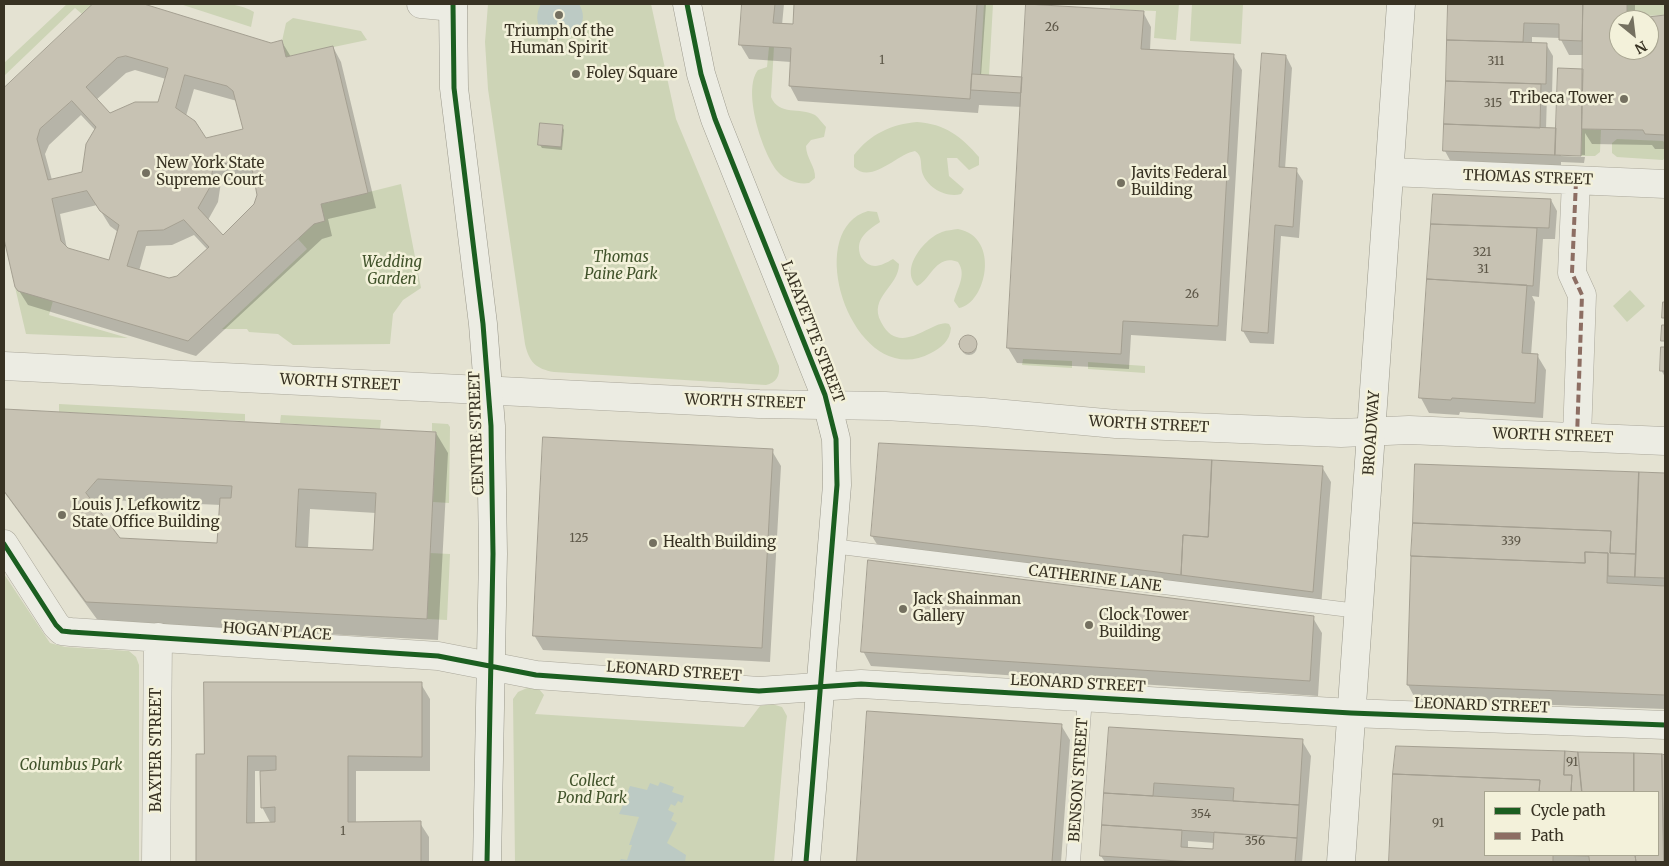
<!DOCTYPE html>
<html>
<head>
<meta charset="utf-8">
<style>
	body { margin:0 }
	#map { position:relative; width:1669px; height:866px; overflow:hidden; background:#e4e2d2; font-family:Merriweather,serif }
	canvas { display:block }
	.frame { position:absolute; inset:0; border:5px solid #383223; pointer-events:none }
	.legend { position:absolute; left:1484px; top:791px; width:175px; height:65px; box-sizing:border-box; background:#f3f1da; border:1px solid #a8a591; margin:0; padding:6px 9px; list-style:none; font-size:15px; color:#383223 }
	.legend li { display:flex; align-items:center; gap:10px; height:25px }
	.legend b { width:25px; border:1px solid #a8a591 }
	.north { position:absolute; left:1609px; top:10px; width:50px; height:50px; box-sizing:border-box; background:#f3f1da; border:1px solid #a8a591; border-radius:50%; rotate:151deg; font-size:14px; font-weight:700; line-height:20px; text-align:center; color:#383223 }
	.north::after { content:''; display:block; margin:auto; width:18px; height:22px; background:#747060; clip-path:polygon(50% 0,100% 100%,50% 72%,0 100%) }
</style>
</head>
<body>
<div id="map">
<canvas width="1669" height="866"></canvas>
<div class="frame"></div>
<ul class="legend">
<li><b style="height:6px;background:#1b5e20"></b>Cycle path</li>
<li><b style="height:6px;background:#8d6e63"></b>Path</li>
</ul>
<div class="north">N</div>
</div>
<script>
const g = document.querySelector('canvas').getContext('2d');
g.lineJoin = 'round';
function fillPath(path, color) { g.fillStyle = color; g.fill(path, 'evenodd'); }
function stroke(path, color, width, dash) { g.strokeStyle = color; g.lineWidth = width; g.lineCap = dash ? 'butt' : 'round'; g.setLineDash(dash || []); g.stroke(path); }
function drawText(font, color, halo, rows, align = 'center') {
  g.font = font + ' Merriweather,serif'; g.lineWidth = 5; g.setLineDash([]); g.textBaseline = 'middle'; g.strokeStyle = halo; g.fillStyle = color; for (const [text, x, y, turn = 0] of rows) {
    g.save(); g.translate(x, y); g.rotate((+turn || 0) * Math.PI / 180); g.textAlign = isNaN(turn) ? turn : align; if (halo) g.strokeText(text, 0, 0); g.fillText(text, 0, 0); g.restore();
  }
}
const green = new Path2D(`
	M67,4H93L82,14L75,8L4,76V63Z
	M180,4C203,4 234,0 254,12L251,27Z
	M488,4H651L676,119L779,366C780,376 776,383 766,385L554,372C536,369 529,362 525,344L488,89L485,42Z
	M984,4H993L989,75H980Z
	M1110,4H1179L1176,40L1154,38L1156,11L1110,9Z
	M1192,4H1243L1241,44L1190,41Z
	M1627,4H1665V15L1645,16V13H1627Z
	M293,18L361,31L367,40L286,57L282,41L286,23Z
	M769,47H774L771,97C779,116 800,107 815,115C819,118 822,123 826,127L824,137L811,140L806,146C806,158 816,167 815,178L809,183C798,185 785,180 778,172C762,153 742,90 758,70L767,67Z
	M917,122C945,124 961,136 979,157V165L969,170L957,158H947L949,176L964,189L961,194C946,198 927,188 922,172C920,164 923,156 915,151C897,154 871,185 854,167V155C870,134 892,124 917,122Z
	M1582,129L1601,130L1600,152L1595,156H1581Z
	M1617,139L1663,141L1665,143V157L1663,160L1617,157L1612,153V143Z
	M401,184L421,288L403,300L393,314L390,344L293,345L278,334L249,332L247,329H222L307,249L298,239L321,204Z
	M868,211L877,212L880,222C867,231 854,239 861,257C871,271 881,266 893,259L899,264C899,287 868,297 881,322C900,360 934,317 949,324L951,328C950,341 941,348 931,353C855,394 799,231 868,211Z
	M958,229C1001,237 986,304 959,308L954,301C957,288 967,275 958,262C936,253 930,281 917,286C899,269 925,238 942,232C947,230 953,230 958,229Z
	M15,287L53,301L49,315L128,338L26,334Z
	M1630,290L1645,306L1627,322L1613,306Z
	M1023,359L1072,361V368L1022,365Z
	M1088,362L1145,366V373L1088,369Z
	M59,404L245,414V421L59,412Z
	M281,415L381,420L380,429L280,423Z
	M432,423L448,424L450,427L449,503L433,502L436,432L432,431Z
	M430,553L450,554L447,620L427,619Z
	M4,574L50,643L65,647L129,651L136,657L139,665V862H4Z
	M527,688L539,689L544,695L535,714L744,727L760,706L772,704L782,707L787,716L786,723L774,862H515L513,699L518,692Z`);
const water = new Path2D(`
	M541,4H579C596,31 553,54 539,26C536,19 537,11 541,4Z
	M660,782L674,787L672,792L684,796L682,803L678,801L675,806L671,804L668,810L674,813L671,820L677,823L667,843L686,855L685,862H619L621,859L627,860L632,845H629L639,817L619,814L624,803H627L630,796L627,794L630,786L647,790L650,783L658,786Z`);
const shadow = new Path2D(`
	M95,4H141L271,44L282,42L291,57L333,47L341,62L376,208L328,219L332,236L322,239L196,356L28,305L16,286L4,233V90ZM135,70L166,79L159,103L109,115L96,100L126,73ZM194,89L237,101L244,130L206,139L186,116ZM81,115L95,130L83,173L52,180L45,154L49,145ZM254,174L259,195L255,205L222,236L208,220L218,202L221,182ZM97,205L110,226L118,232L110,262L67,249L60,214ZM194,235L208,250L178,278L169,280L139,271L146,246L172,245Z
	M743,4H784L782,25H794L795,4H986L981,76L1023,79L1143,12L1151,27L1150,51L1233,55L1242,70L1226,341L1131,335L1129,369L1017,363L1008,348L1022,107L979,105L978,113L798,101L790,86L791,62L749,59L740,44Z
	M1449,4H1635V14H1644L1646,18L1665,17V149H1655L1652,145L1592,144L1585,133V155L1561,154V156L1585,157L1584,163L1561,162V166L1451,162L1445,151ZM1619,20H1649V50H1619ZM1532,37L1560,38L1569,55H1585L1584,70L1557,129H1546L1547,95H1552L1553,56L1546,44H1532Z
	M1263,54L1286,56L1292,68L1285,169L1296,170L1303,181L1299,238L1281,236L1274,344L1250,343L1243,331Z
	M562,126L564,130L562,150L542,148L540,145Z
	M1434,196L1551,200L1557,211L1555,239H1543L1539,297L1532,296L1535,302L1531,355H1537L1546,370L1543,418L1460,412L1459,415L1429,413L1421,398Z
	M1665,256V273L1664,271Z
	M961 347a8 8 0 1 1 16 0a8 8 0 1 1-16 0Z
	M1662,348L1665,349V377L1661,370Z
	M4,410L436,433L448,453L438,640L99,622L4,492ZM110,500L221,505L219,544L119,539L99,512ZM310,509L376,513L374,551L308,548Z
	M772,451L781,466L770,662L543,650L534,635Z
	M1416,465L1665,474V709L1416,700L1408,685Z
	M1322,467L1331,482L1321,607L881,551L872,536Z
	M1313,618L1322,633L1318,696L871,666L863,651Z
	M421,684L430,699V771H356V823H420L429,837V862H197L198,755L206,756ZM255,771H262V807L271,824H255Z
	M868,712L1061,725L1070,740L1061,862H858Z
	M1110,728L1302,741L1311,756L1302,862H1105L1101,856ZM1188,841L1215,843L1214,851L1188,849Z
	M1397,747L1665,756V862H1390ZM1485,792H1658V855H1485Z`);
const building = new Path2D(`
	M93,4H144L271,43L282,40L286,57L333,46L368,193L321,204L325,221L314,224L188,341L18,291L15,287L4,239V88ZM126,56L168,68L158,102H135L110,113L86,87L117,58ZM185,75L227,86L233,91L243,129L206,138L195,121L176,108ZM72,101L96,127L86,144L82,172L48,180L37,139L40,129ZM250,158L257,195L254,204L223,235L198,208L210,187L213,167ZM87,191L100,211L119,225L109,260L68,248L61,241L52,199ZM184,220L209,247L177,276L169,278L127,266L138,231L163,230Z
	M742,4H775L773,23L793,24L794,4H977L970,99L789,86L791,48L739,45Z
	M1026,4L1144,11L1141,49L1234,54L1218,326L1123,321L1121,354L1007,348Z
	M1448,4H1583L1582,41L1559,40V24L1524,23L1523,42L1447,40Z
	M1583,4H1627V13H1645V16L1648,17L1665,15V135L1645,134L1643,130L1582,129ZM1619,20H1649V50H1619Z
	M1447,40L1547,43L1546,84L1446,81Z
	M1262,53L1286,55L1279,167L1297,168L1293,227L1275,225L1268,333L1242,331Z
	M1558,68L1583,69L1581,156L1555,155Z
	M972,74L1022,77L1021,93L971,90Z
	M1446,81L1541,84L1540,128L1444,124Z
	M540,123L563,125L561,147L538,145Z
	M1444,124L1556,128L1555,155L1443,151Z
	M1433,194L1551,199L1549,228L1431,224Z
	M1431,224L1537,228L1533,286L1427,279Z
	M1427,279L1527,285L1522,353L1538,354L1535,403L1452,398L1451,400L1419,398Z
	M1663,302H1665V318H1662Z
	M1662,325H1665V341H1661Z
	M959 344a9 9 0 1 1 18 0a9 9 0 1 1-18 0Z
	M1661,347H1665V376L1664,371H1660Z
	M4,409L436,432L427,619L86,602L4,491ZM98,479L232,486L231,498H220L217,543L120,538L86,493ZM299,489L376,493L373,550L296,547Z
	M543,437L773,449L762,648L533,636Z
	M879,443L1212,460L1208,537L1183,535L1181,575L871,536Z
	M1212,460L1323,466L1313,592L1181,575L1183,535L1208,537Z
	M1415,464L1639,472L1636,554L1610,553L1611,531L1413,523Z
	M1639,472L1665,473V578L1635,577Z
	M1413,523L1611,531L1610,553L1636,554L1635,577L1608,576V553L1585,552V563L1411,556Z
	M1585,552L1608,553L1607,583L1665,586V695L1407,685L1411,556L1585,563Z
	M868,560L1314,616L1310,681L861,652Z
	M204,682H422V757L348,756V822L421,821V862H196V754H204ZM248,756H276V770L260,771L261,808L275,807V822L247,823Z
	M867,711L1062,724L1052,862H857Z
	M1109,727L1303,739L1299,805L1233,801L1234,788L1154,783L1153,796L1104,793Z
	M1396,746L1565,751L1564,775H1572L1571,792H1539L1540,780L1393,774Z
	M1565,751L1578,752L1582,792H1571L1572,775H1564Z
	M1578,752L1634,753V792H1582Z
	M1634,753L1662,754L1664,862H1636L1635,855H1658V792H1634Z
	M1662,754L1665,755V862H1664Z
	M1393,774L1540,780L1539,792H1485V855H1589V856L1553,855V862H1389Z
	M1104,793L1299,805L1297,838L1102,825Z
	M1102,825L1182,830L1181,847L1213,849L1214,832L1297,838L1295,862H1194L1100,856Z
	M1589,855H1635L1636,862H1590Z`);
const lane = new Path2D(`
	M832,546L1358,611
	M1073,862L1085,697`);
const street = new Path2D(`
	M421,4L453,7
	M1390,172L1665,184
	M1576,181L1572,273L1582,295L1577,437
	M4,366L759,404L885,406L983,412L1116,424L1341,433L1409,430L1665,441
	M4,544L56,625L62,631L71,632L438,656L536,675L759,691L861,684L1351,713L1665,725
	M156,862L158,637`);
const secondary = new Path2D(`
	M453,4L454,88L483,324L491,426L493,554L487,862
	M687,4L701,74L715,119L825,395L836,439L837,485L806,862
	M1341,862L1401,4`);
const quiet = new Path2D(`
	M1576,181L1572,273L1582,295L1577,437`);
const cycleway = new Path2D(`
	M453,4L454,88L483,324L491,426L493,554L487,862
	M687,4L701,74L715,119L825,395L836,439L837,485L806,862
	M4,544L56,625L62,631L71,632L438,656L536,675L759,691L861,684L1351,713L1665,725`);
const markers = [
	[559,15,5,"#747060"],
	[576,74,5,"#747060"],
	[1624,99,5,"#747060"],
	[146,173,5,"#747060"],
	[1121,183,5,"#747060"],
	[62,515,5,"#747060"],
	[653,543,5,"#747060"],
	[903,609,5,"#747060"],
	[1089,625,5,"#747060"]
];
const numberNames = [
	["26",1052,28],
	["1",882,61],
	["311",1496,62],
	["315",1493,104],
	["321",1482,253],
	["31",1483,270],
	["26",1192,295],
	["125",579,539],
	["339",1511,542],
	["91",1572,763],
	["354",1201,815],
	["91",1438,824],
	["1",343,832],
	["356",1255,842]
];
const poiNames = [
	["Triumph of the",559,32,"center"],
	["Human Spirit",559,49,"center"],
	["Foley Square",586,74],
	["Tribeca Tower",1614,99,"right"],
	["New York State",156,164],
	["Supreme Court",156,181],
	["Javits Federal",1131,174],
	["Building",1131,191],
	["Louis J. Lefkowitz",72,506],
	["State Office Building",72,523],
	["Health Building",663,543],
	["Jack Shainman",913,600],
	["Gallery",913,617],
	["Clock Tower",1099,616],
	["Building",1099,633]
];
const streetNames = [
	["THOMAS STREET",1528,178,2],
	["LAFAYETTE STREET",812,332,69],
	["WORTH STREET",340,383,3],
	["WORTH STREET",745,402,2],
	["WORTH STREET",1149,425,3],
	["CENTRE STREET",477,433,-92],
	["BROADWAY",1372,433,-86],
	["WORTH STREET",1553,436,2],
	["CATHERINE LANE",1095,579,7],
	["HOGAN PLACE",277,632,4],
	["LEONARD STREET",674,672,4],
	["LEONARD STREET",1078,684,3],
	["LEONARD STREET",1482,706,2],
	["BAXTER STREET",157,750,-90],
	["BENSON STREET",1079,780,-86]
];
const parkNames = [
	["Thomas",621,258],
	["Paine Park",621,275],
	["Wedding",392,263],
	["Garden",392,280],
	["Columbus Park",71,766],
	["Collect",592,782],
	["Pond Park",592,799]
];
fillPath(green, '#cdd4b6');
fillPath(water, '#bccac4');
fillPath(shadow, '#0003');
fillPath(building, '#c7c2b3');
stroke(building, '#a49f91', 1);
stroke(lane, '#aaa79a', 15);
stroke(street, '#aaa79a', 29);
stroke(secondary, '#99978a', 29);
stroke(lane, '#ecece3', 14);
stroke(street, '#ecece3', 28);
stroke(secondary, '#ecece3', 28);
stroke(quiet, '#8d6e63', 4, [8, 4]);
stroke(cycleway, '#1b5e20', 5);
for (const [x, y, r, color] of markers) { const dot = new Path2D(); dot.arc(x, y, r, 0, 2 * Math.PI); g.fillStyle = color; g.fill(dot); stroke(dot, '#f3f1da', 2); }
drawText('12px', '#5c5647', null, numberNames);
drawText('15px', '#383223', '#f3f1da', poiNames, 'left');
drawText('15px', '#383223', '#f3f1da', streetNames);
drawText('italic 15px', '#41532b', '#f3f1da', parkNames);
</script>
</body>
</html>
